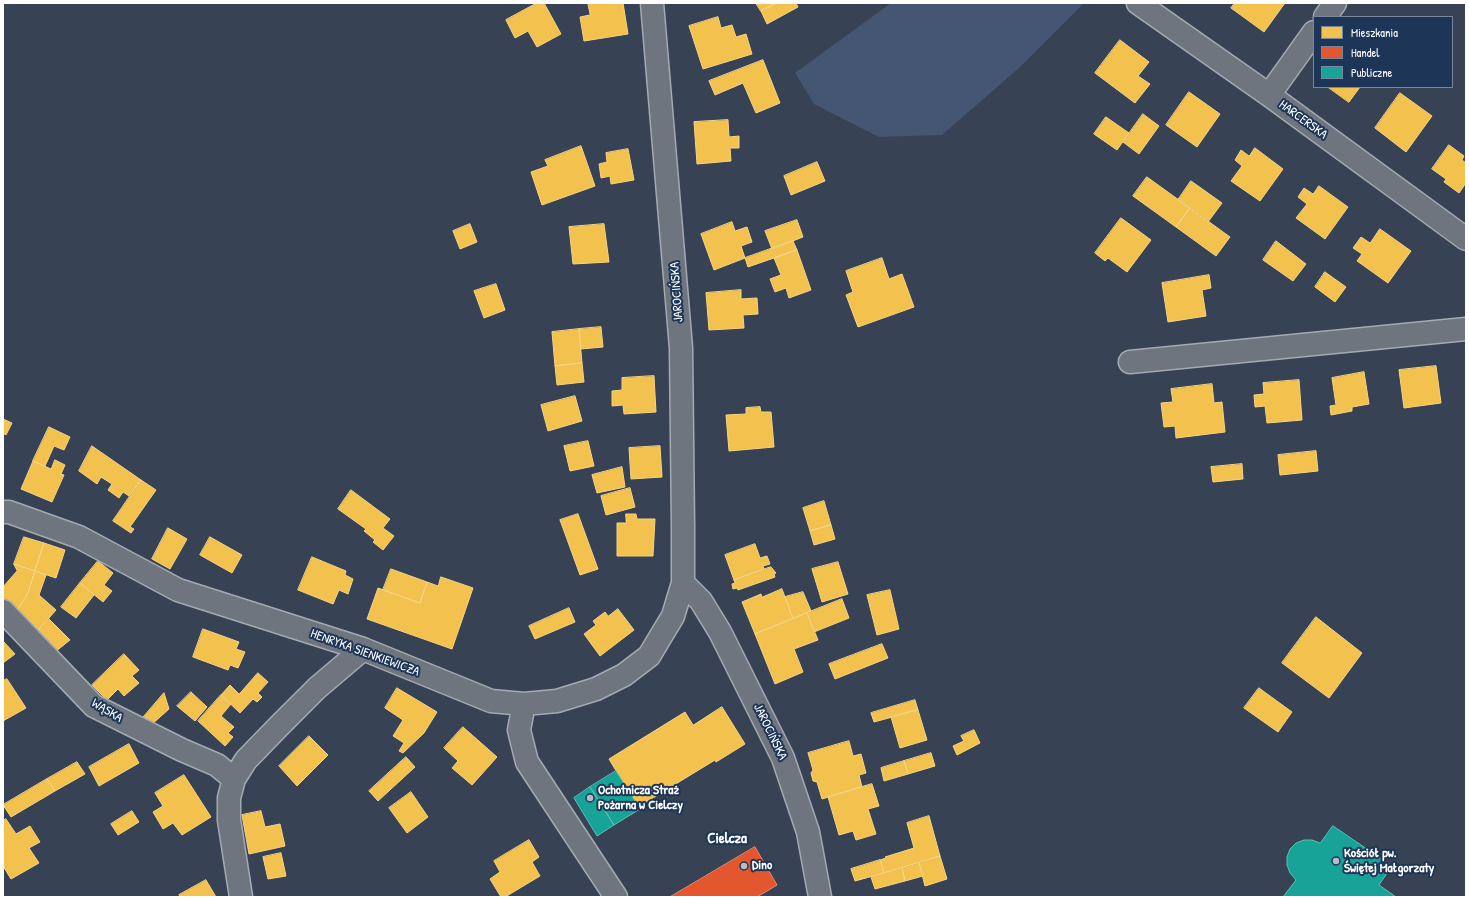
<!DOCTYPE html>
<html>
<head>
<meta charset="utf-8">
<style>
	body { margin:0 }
	#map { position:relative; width:1469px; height:900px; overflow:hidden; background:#374354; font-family:"Patrick Hand",sans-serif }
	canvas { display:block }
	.frame { position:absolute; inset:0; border:4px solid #fff; pointer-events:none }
	.legend { position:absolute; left:1313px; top:16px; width:140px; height:72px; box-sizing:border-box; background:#1d3557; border:1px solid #77869a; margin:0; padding:5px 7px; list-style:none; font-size:12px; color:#fff }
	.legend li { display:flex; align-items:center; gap:8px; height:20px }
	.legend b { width:20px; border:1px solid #77869a }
</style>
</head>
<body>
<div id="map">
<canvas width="1469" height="900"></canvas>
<div class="frame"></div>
<ul class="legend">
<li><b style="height:11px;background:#f2c14e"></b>Mieszkania</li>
<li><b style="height:11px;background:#e4572e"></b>Handel</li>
<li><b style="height:11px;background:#17a398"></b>Publiczne</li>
</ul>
</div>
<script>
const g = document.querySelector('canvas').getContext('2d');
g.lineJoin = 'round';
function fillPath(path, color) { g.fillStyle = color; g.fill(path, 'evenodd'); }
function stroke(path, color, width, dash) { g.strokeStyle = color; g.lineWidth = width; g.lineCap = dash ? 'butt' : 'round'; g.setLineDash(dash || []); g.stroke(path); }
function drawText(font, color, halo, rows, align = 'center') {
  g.font = font + ' "Patrick Hand",sans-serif'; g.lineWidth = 4; g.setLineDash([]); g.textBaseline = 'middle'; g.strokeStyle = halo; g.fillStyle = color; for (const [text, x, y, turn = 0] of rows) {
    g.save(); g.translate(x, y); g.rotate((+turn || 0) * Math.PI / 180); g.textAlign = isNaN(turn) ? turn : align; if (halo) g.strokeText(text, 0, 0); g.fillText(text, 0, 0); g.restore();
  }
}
const green = new Path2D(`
	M891,3H1084L1019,68L942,135L879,137L814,104L795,73Z`);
const homes = new Path2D(`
	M537,3H544L561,34L537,47L528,31L515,38L506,20Z
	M588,3H623L628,34L584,41L580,17L590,15Z
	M756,3H777L761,11Z
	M777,3H796L798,7L767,24L761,11Z
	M1235,3H1285L1264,32L1231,8Z
	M718,17L721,28L732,25L736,37L746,34L752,54L703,69L689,26Z
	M1120,40L1149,62L1138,76L1150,84L1135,103L1095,73Z
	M763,60L780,103L756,113L743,83L715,95L709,81Z
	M1328,87H1360L1349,102Z
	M1189,92L1220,114L1197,147L1166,125Z
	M1400,93L1432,116L1406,152L1375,128Z
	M1143,114L1159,126L1139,154L1123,142Z
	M1106,117L1129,133L1117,150L1094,134Z
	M728,120L729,137L739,136V148H730L731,161L697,164L694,122Z
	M1449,145L1464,156L1462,160L1466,163V183L1459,193L1444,182L1446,179L1432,169Z
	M581,146L595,186L542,205L531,172L548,166L545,160Z
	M1255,148L1283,169L1260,201L1231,181L1242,166L1235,160L1241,150L1249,156Z
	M628,149L634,180L611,184L610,176L601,178L599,164L607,162L606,153Z
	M817,162L825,181L791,195L784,176Z
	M1147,177L1190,208L1176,227L1133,196Z
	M1191,181L1222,203L1208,222L1178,200Z
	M1319,186L1348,207L1325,239L1296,218L1307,204L1298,197L1304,188L1313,194Z
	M1190,208L1230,237L1216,256L1176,227Z
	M1121,218L1151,240L1127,272L1108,258L1105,261L1095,253Z
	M797,220L803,237L772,249L765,231Z
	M732,222L735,231L747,227L752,242L741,246L745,258L714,270L701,234Z
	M470,224L477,242L460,249L453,231Z
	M604,224L609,262L573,264L569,227Z
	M1380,229L1411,251L1388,283L1357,261L1362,254L1353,248L1361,237L1370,243Z
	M793,241L797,250L748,267L745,258Z
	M1276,241L1306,264L1293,281L1263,260Z
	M797,250L811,290L789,298L786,288L775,292L770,279L781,275L774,258Z
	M882,258L889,279L902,274L914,307L858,327L846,295L853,292L846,271Z
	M1325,272L1346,287L1335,302L1315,287Z
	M1209,275L1211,288L1202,290L1206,316L1168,322L1162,283Z
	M496,284L505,310L484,318L474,291Z
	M741,290V299L757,298L758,314L743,315L744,328L709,330L706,293Z
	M601,327L603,347L581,349L579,329Z
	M579,329L582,363L555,366L552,332Z
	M582,363L584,382L557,385L555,366Z
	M1436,366L1441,403L1404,408L1399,370Z
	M1364,372L1369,404L1352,407V411L1331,415L1330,406L1336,405L1332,378Z
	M654,376L656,412L624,414L623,405L612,406V391L622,390V378Z
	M1299,380L1302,420L1267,423L1265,406L1255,407L1254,395L1264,394L1263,383Z
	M1212,384L1214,403L1222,402L1225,432L1176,438L1175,426L1164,427L1161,403L1173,402L1171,389Z
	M575,396L582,421L548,431L541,405Z
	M760,407L761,412H771L774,447L729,451L726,415L746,414V408Z
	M3,419L12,423L6,435L3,433Z
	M49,427L70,437L64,450L54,446L45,466L33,461Z
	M588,441L594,466L570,471L564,446Z
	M92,446L141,480L129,496L123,492L119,498L108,490L112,484L101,477L97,484L79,471Z
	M660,446L662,477L631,479L629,448Z
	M1316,451L1318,471L1280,475L1278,455Z
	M55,460L65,465L61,474L64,475L52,502L21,489L33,461L51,469Z
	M1242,464L1243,479L1213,482L1211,467Z
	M622,467L625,487L597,493L592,475Z
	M141,480L156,490L130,527L134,529L131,533L113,521Z
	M630,488L635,507L606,515L601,496Z
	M351,490L390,519L383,528L394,536L383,550L373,542L375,540L364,531L366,529L338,509Z
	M824,501L831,525L810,531L803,508Z
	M578,514L598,569L580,575L560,520Z
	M626,514H636L637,519H655L653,556H617V523H626Z
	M831,525L835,539L814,545L810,531Z
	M168,528L187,539L170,569L152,559Z
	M24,537L44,543L35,571L14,564Z
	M210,537L242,555L232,573L200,555Z
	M44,543L65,550L56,578L35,571Z
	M755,544L760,558L767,556L770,564L763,566L764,569L734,580L725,555Z
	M312,557L346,571L345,575L353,579L348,594L339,590L333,604L298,590Z
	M98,561L113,573L104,585L112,591L103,602L80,583Z
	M838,562L848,594L822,602L812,569Z
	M14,564L35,571L28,593L16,612L3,599V587L17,571Z
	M771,567L776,573L774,574L775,577L738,590L737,588L733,589L732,584L735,583L734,580Z
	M391,569L427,582L420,603L383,590Z
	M35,571L46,575L39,595L56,610L36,633L16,612L28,593Z
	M441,577L473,588L452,649L367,619L378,588L420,603L427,582L438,586Z
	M80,583L94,595L76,618L61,607Z
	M782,589L793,619L755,634L742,602L761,594L762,597Z
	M890,590L899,629L877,635L867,595Z
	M803,592L811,611L793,619L785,597Z
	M842,599L849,618L814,632L807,613Z
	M569,608L575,622L535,639L529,626Z
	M618,609L634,630L600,656L584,634L596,625L593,621L605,612L608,616Z
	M807,613L818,640L794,649L803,672L775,684L755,634Z
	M1316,617L1362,653L1329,698L1282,663Z
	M49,619L70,640L55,652L36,633Z
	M203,629L239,642L236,649L245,652L238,668L230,665L228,670L193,657Z
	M3,641L15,654L3,663Z
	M882,644L888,658L835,679L829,664Z
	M124,654L139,670L132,676L139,683L124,696L118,689L107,700L92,685Z
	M258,673L268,682L258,693L262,697L257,702L253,699L240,713L221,695L230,685L239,694Z
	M7,679L26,708L3,721V681Z
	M397,688L437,712L424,733L403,753L399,751L404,743L393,736L403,720L385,708Z
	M1259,688L1292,712L1278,732L1244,708Z
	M191,692L207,707L195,721L177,706Z
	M164,693L169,709L150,726L141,720Z
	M221,695L231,704L221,716L234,727L228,733L233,737L225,746L198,721Z
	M915,700L918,710L874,722L871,713Z
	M722,707L745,744L716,762L715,760L638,807L609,759L685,712L693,725Z
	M918,710L927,740L900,748L891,717Z
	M463,727L497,757L472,785L452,768L458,761L444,748Z
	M974,730L980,743L957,755L953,746L964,741L961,736Z
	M309,736L328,755L297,786L279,766Z
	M849,741L853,756L861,754L866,773L859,775L862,787L822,799L817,782L813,781L811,773L813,770L808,753Z
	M129,744L139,763L99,786L89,767Z
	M931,753L935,766L908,774L904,761Z
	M406,757L415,767L378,801L369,791Z
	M904,761L908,774L884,781L881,768Z
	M77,762L85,774L55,791L47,779Z
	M184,775L211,817L182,835L173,823L163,829L153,812L163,806L155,793Z
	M47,779L55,791L11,817L3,805Z
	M872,784L879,806L868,809L876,834L856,840L853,831L839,835L828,797Z
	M411,792L428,817L407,833L389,808Z
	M132,811L139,822L118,835L111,824Z
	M261,811L265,827L280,824L285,846L249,854L242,815Z
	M929,816L940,856L884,873L880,860L886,858L885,857L914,848L907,823Z
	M6,819L16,834L30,826L40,842L29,848L39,863L11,879L3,866V821Z
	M529,840L539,857L532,862L540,876L505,897H501L490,879L500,872L494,861Z
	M281,853L286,876L268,879L263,857Z
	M940,856L947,879L925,886L919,863Z
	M880,860L884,873L855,881L851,869Z
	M919,863L923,876L905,881L902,868Z
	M902,868L905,881L875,889L871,877Z
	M206,880L216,897H181L179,895Z`);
const shops = new Path2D(`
	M755,847L777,885L757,897H670Z`);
const public = new Path2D(`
	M616,771L640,809L614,825L590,787Z
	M590,787L614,825L597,836L574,798Z
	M1333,826L1392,866L1379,885L1396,897H1283L1296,880L1290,873L1287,865V857L1290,849L1296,843L1304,840H1312L1320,843Z`);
const minor = new Path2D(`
	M1138,3L1269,95L1466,239
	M1325,17L1335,3
	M1269,95L1314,32
	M1130,362L1466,329
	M3,512H9L79,537L178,590L363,649L491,701L524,704L557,701L596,689L624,675L649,656L673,616L683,583V527L681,348L652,3
	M683,583L701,601L720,632L783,758L808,832L820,897
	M3,611L94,706L182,750L217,765L234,779
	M524,704L519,730L527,762L616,897
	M241,897L229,820V798L234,779L246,760L279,726L317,688L363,649`);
const markers = [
	[590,798,4,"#b9bdc3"],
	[1336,861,4,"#b9bdc3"],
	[744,866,4,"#b9bdc3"]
];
const streetNames = [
	["HARCERSKA",1303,120,36],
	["JAROCIŃSKA",677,292,-94],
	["HENRYKA SIENKIEWICZA",365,653,20],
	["WĄSKA",107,711,31],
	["JAROCIŃSKA",770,732,64]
];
const poiNames = [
	["Ochotnicza Straż",598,791],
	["Pożarna w Cielczy",598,806],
	["Kościół pw.",1344,854],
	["Świętej Małgorzaty",1344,869],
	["Dino",752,866]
];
const quarterNames = [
	["Cielcza",727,839]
];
fillPath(green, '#445671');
fillPath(homes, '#f2c14e');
stroke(homes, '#f6d483', 1);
fillPath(shops, '#e4572e');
stroke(shops, '#ec896d', 1);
fillPath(public, '#17a398');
stroke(public, '#5dbfb7', 1);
stroke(minor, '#a5aab2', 25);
stroke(minor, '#6f757e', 22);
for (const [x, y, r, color] of markers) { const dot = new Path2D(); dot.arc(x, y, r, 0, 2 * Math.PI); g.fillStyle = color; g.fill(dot); stroke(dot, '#1d3557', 1.5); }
drawText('13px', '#fff', '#1d3557', streetNames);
drawText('bold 13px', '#fff', '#1d3557', poiNames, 'left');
drawText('bold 15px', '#fff', '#1d3557', quarterNames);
</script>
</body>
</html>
